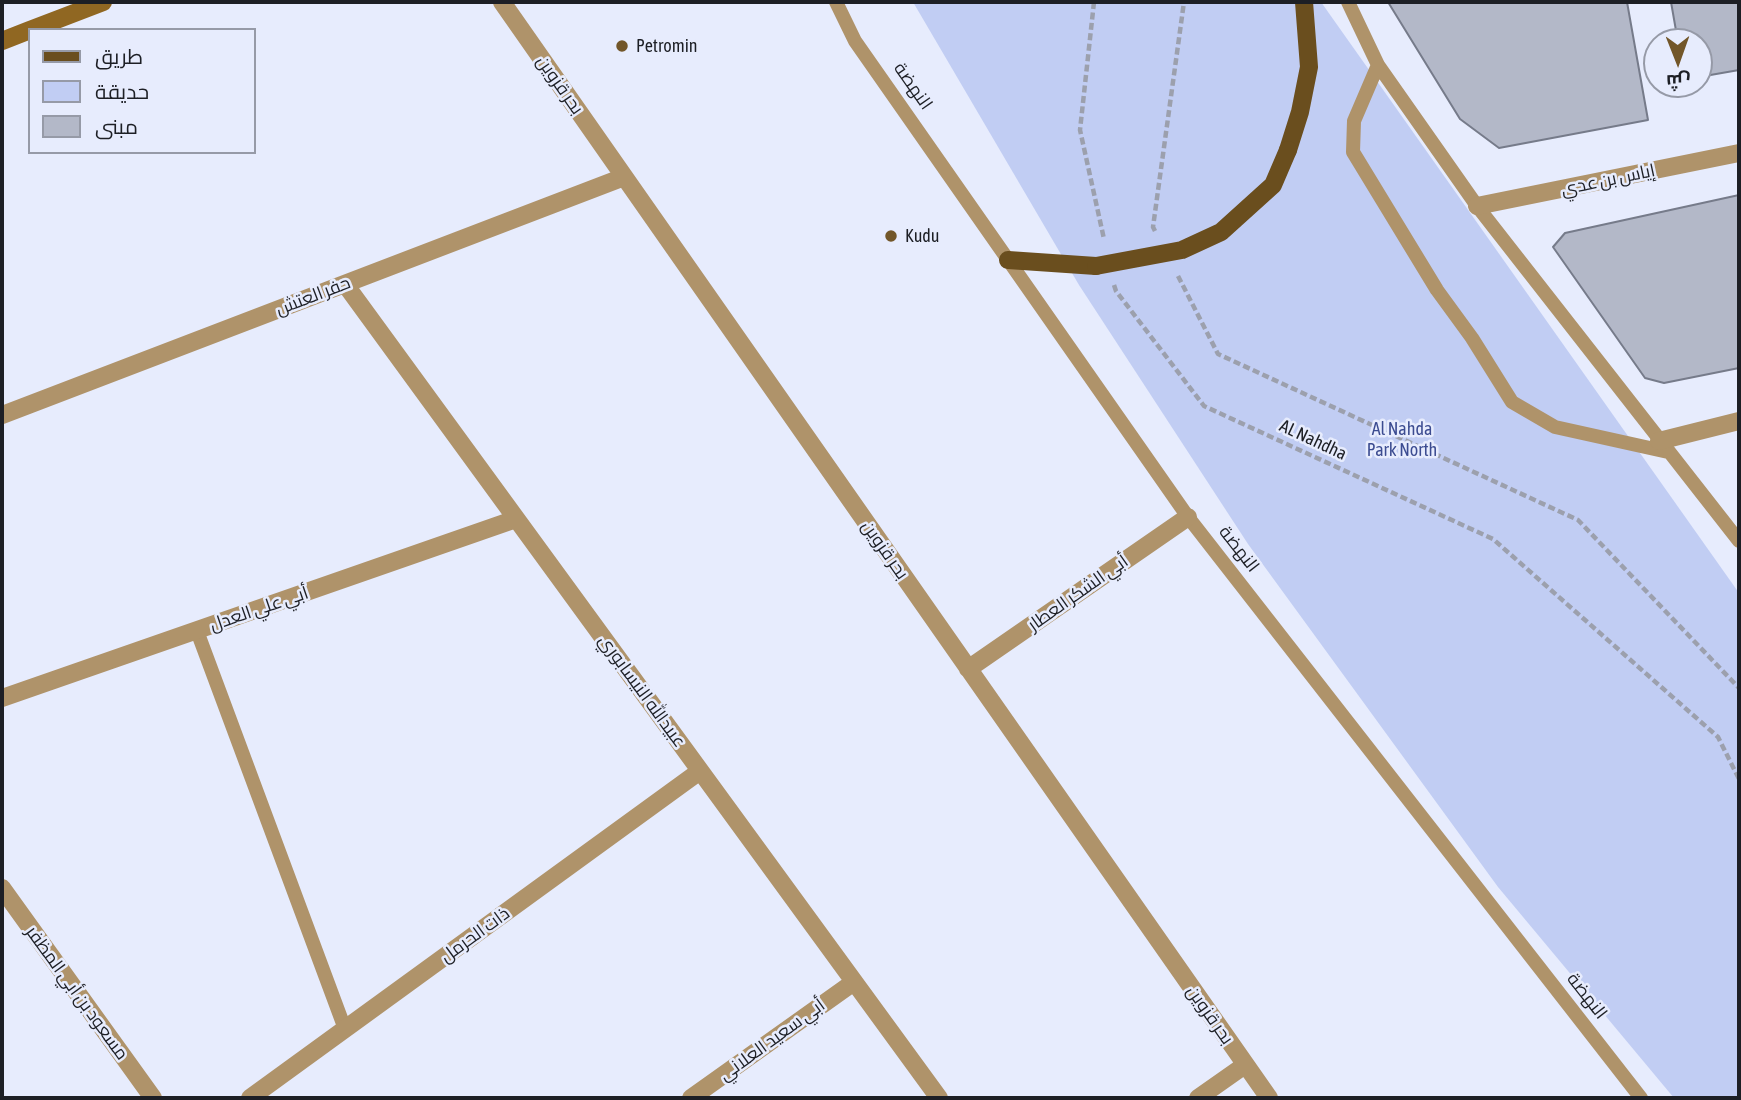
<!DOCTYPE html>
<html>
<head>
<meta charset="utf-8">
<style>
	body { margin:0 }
	#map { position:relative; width:1741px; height:1100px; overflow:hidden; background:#e7ecfd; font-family:"Asap Condensed",Cairo,sans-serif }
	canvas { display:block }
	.frame { position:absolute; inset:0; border:4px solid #1d1f25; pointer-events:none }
	.legend { position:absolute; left:28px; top:28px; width:228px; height:126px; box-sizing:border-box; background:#e7ecfd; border:2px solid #969aa7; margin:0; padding:9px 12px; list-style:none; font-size:21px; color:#1d1f25 }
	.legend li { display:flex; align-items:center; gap:14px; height:35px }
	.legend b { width:35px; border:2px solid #969aa7 }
	.north { position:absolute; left:1643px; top:28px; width:70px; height:70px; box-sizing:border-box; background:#e7ecfd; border:2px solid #969aa7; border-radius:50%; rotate:179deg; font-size:19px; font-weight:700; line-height:28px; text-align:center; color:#1d1f25 }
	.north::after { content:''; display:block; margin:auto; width:24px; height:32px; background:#725629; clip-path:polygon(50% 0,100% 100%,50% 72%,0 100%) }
</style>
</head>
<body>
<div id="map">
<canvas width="1741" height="1100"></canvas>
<div class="frame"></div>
<ul class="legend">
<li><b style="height:9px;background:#6a4e1e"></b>طريق</li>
<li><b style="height:19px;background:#c1cdf3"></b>حديقة</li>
<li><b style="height:19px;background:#b3b8c8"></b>مبنى</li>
</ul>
<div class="north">ش</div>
</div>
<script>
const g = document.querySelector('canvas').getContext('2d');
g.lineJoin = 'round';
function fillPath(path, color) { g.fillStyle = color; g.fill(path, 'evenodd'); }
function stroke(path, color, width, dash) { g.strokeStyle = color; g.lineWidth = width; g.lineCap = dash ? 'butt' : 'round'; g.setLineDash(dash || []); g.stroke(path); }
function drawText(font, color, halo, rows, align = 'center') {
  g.font = font + ' "Asap Condensed",Cairo,sans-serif'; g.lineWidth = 5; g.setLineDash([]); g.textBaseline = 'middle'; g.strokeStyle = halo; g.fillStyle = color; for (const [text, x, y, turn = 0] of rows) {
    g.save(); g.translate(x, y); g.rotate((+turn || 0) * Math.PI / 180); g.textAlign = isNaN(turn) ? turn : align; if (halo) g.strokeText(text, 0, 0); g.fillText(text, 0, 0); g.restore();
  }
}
const green = new Path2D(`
	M913,2H1321L1739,593V1098H1674L1498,887L1248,544L1079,285Z`);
const building = new Path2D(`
	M1388,2H1627L1648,120L1499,148L1460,119Z
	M1671,2H1739V70L1699,77V42H1678Z
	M1739,195V368L1664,383L1645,378L1553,247L1565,233Z`);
const path = new Path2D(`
	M1094,2L1080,130L1104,239
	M1155,231L1153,227L1184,2
	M1178,276L1218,354L1578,520L1739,688
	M1114,285L1116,291L1204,406L1493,539L1718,737L1739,779`);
const lane = new Path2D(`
	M836,2L855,41L1188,517L1641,1098
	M1348,2L1378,65L1477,206L1739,541
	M1378,65L1354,121L1353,152L1437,290L1472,338L1512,402L1555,427L1668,452
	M197,631L345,1029`);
const street = new Path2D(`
	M502,2L1269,1098
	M1477,206L1739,153
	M345,284L939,1098
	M2,415L624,177
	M1659,441L1739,421
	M968,669L1188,517
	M2,698L516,519
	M2,888L153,1098
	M250,1098L700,771
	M691,1098L854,982
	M1198,1098L1245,1065`);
const secondary = new Path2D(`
	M30,30L103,2
	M2,41L30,30`);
const primary = new Path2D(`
	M1288,150L1300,112L1309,67L1304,2
	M1008,260L1096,266`);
const primaryBridge = new Path2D(`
	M1096,266L1182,250L1221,232L1273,185L1288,150`);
const markers = [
	[622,46,7,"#725629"],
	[891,236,7,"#725629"]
];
const poiNames = [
	["Petromin",636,46],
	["Kudu",905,236]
];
const streetNames = [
	["بحر قزوين",560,85,55],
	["النهضة",913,86,55],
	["إياس بن عدي",1608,180,-12],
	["حفر العتش",313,296,-21],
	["AL Nahdha",1313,440,25],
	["النهضة",1239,549,52],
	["بحر قزوين",885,550,55],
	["أبي الشكر العطار",1078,593,-35],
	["أبي علي العدل",259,609,-19],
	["عبيدالله النيسابوري",642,691,54],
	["ذات الحرمل",475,935,-36],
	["مسعود بن أبي المظفر",77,993,54],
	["النهضة",1587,996,52],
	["بحر قزوين",1210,1015,55],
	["أبي سعيد العلاني",772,1040,-36]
];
const parkNames = [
	["Al Nahda",1402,429],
	["Park North",1402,450]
];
fillPath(green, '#c1cdf3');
fillPath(building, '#b3b8c8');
stroke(building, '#767b8a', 2);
stroke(path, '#9ca0ad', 4.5, [7, 3.5]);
stroke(lane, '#af936a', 14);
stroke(street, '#af936a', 18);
stroke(secondary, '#906722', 18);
stroke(primary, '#6a4e1e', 18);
stroke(primaryBridge, '#6a4e1e', 18);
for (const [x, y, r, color] of markers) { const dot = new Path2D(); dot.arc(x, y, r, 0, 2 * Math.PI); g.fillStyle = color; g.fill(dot); stroke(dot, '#e7ecfd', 2.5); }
drawText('18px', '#1d1f25', '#e7ecfd', poiNames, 'left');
drawText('18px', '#1d1f25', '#e7ecfd', streetNames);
drawText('18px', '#3c4c91', '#e7ecfd', parkNames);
</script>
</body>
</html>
